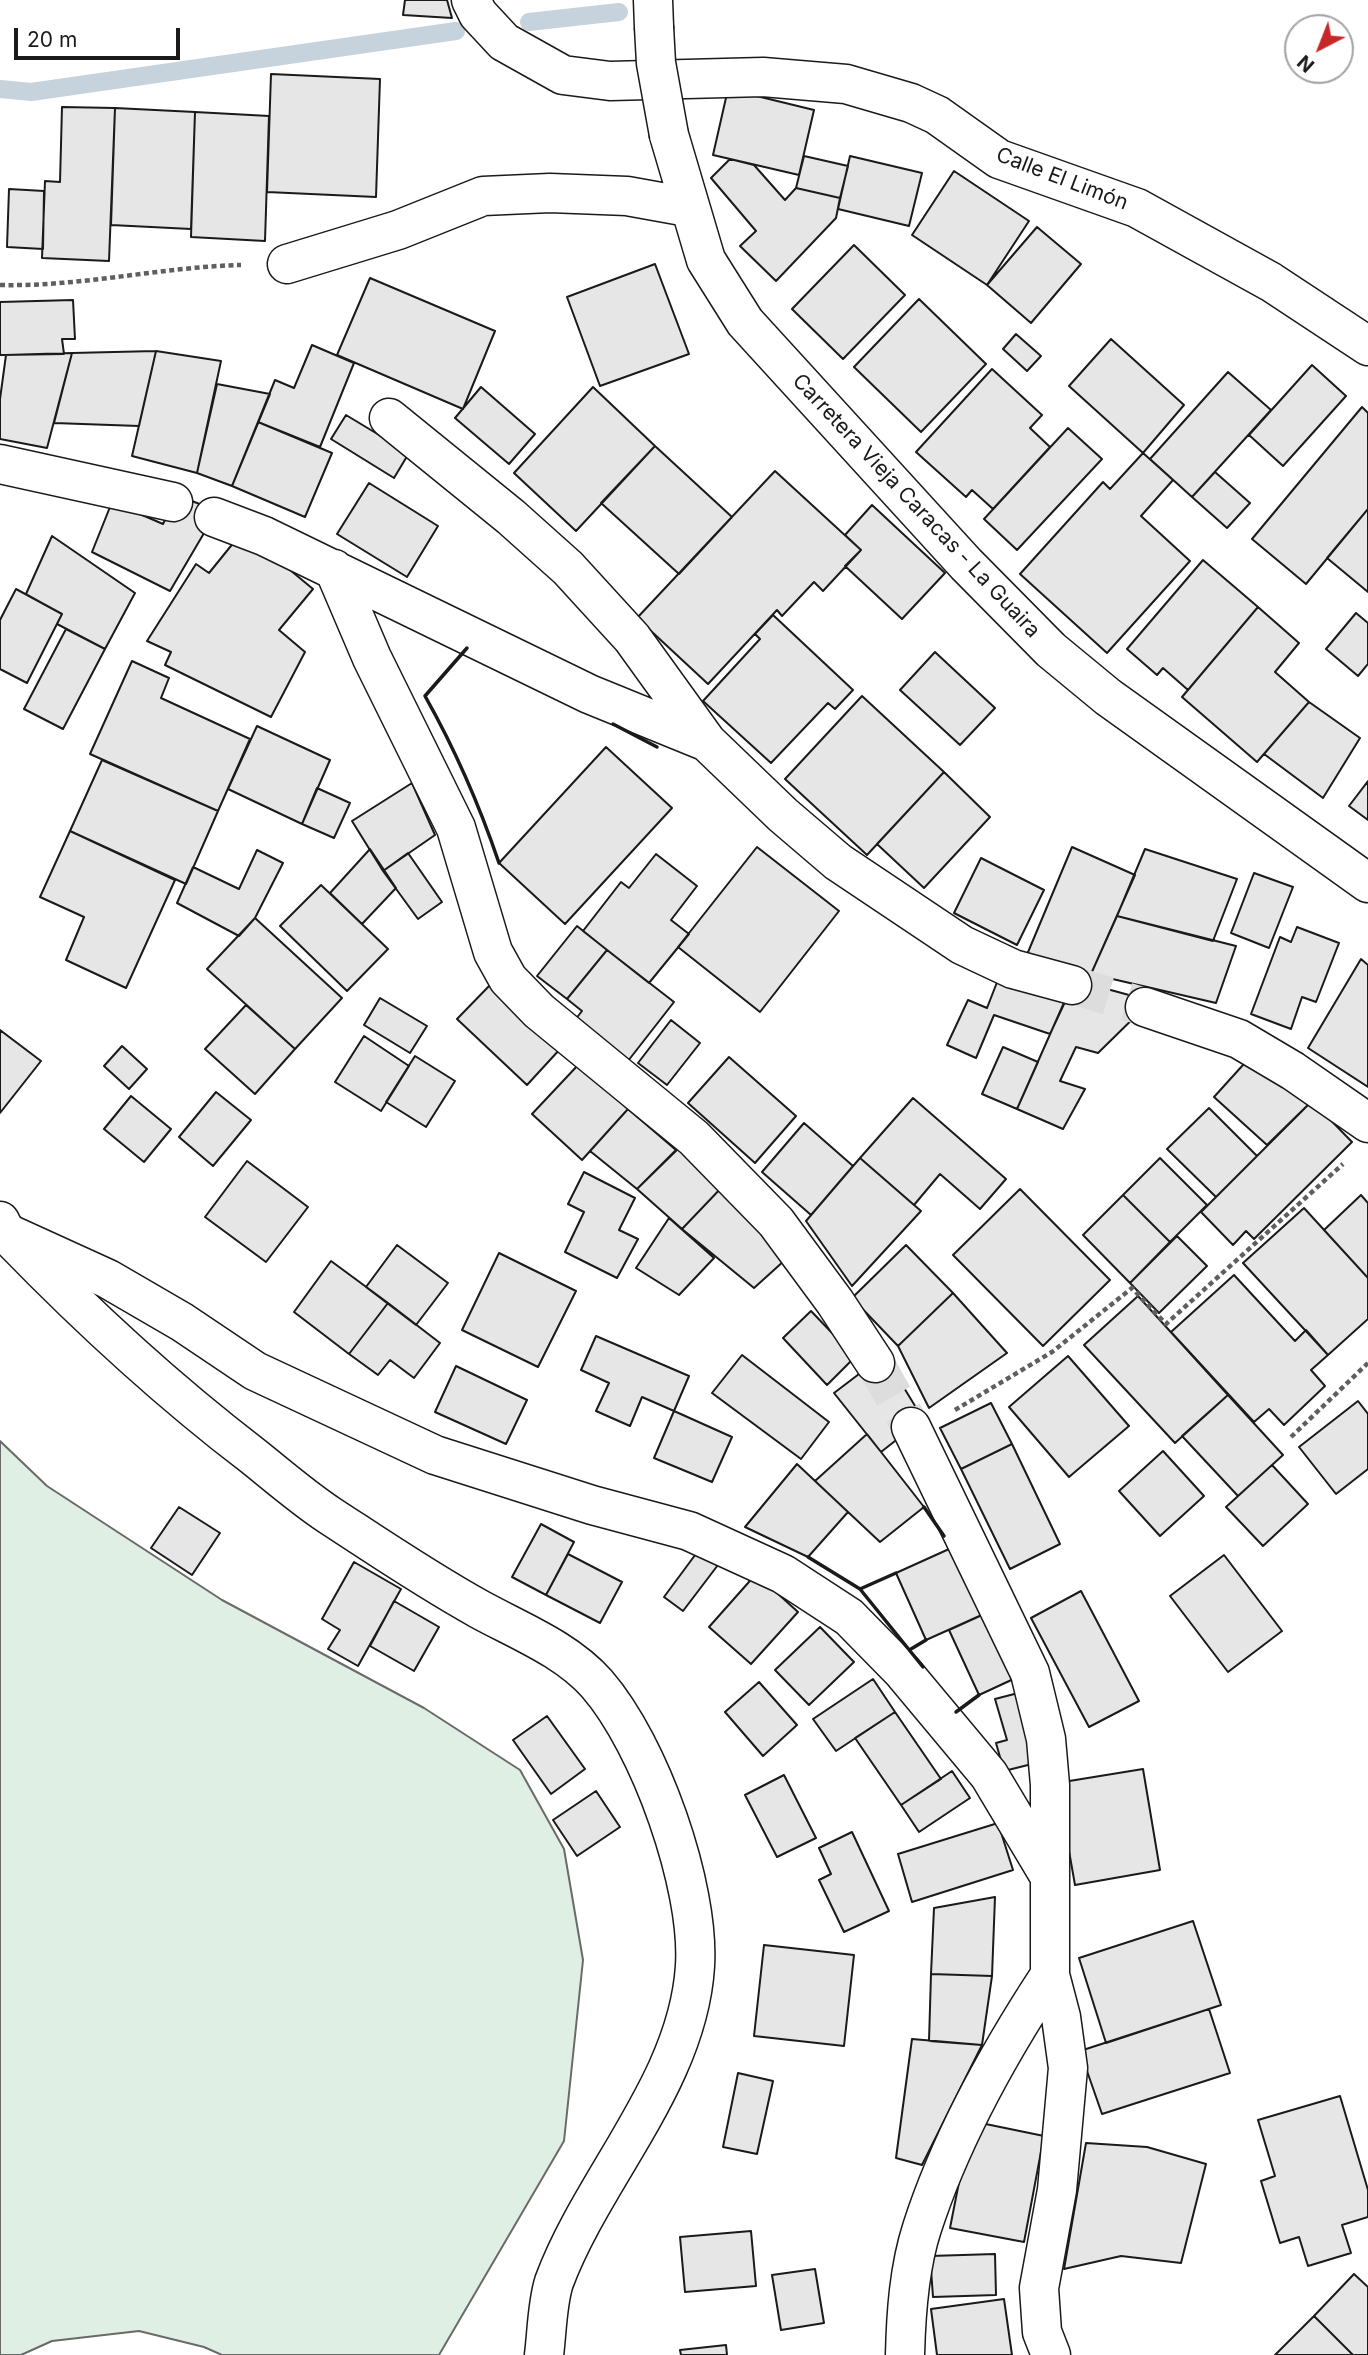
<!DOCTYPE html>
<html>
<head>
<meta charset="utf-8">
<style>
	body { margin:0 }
	#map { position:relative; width:1368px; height:2355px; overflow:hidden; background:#fff; font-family:Inter,sans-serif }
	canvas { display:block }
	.north { position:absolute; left:1284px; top:14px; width:70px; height:70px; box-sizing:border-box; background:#fff; border:2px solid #a3a3a3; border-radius:50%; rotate:222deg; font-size:19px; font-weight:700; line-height:28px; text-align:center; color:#1a1a1a }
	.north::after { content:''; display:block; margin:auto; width:24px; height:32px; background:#c62828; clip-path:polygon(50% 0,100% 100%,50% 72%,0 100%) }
	.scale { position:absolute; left:14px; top:28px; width:166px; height:32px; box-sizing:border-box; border:4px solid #1a1a1a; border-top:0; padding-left:9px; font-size:21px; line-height:24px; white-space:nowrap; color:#1a1a1a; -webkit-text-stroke:5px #fff; paint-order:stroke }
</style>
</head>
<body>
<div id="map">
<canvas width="1368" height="2355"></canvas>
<div class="north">N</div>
<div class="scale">20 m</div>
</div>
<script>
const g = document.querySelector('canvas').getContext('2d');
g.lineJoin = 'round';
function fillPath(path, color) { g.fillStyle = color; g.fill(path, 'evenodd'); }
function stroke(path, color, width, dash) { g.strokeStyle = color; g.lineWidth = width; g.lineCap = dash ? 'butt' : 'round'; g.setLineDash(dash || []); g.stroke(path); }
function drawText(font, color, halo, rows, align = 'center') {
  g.font = font + ' Inter,sans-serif'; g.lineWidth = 5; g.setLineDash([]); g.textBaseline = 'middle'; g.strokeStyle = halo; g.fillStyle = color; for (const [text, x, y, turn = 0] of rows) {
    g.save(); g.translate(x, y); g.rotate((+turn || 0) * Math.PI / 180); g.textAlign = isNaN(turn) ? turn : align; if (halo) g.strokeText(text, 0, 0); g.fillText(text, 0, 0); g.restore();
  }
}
const green = new Path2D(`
	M0,1441L47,1486L222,1600L424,1708L520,1770L564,1849L583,1960L564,2141L439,2355H222L204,2347L139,2331L52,2341L21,2355H0Z`);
const stream = new Path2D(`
	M529,22L619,12
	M0,89L31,92L456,31`);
const building = new Path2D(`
	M405,0H447L452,18L403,15Z
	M271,74L380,79L376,197L267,192Z
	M728,89L814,110L799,175L713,155Z
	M62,107L115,108L109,261L42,258L45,181L60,182Z
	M115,108L195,112L191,229L111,225Z
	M195,112L269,116L265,241L191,237Z
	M804,156L848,166L840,198L796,188Z
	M850,156L922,173L909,226L838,209Z
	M730,159L754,165L785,200L796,188L840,198L836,218L776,281L740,246L756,231L711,178Z
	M954,171L1029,221L987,285L912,235Z
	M9,189L44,191L43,249L7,247Z
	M1037,227L1081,264L1031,323L987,285Z
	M854,245L905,295L843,359L792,309Z
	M655,264L689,354L600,386L567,297Z
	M370,278L495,331L463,409L337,355Z
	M919,299L986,364L921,432L854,367Z
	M73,300L75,339H62L64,354L0,355V302Z
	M1016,334L1041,356L1027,371L1003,349Z
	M1111,339L1184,405L1143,453L1069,386Z
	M312,345L354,363L320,447L258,422L275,380L294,388Z
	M156,351L139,426L54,423L72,353Z
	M156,351L221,361L197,473L132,456Z
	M72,353L47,448L0,439V399L6,355Z
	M1312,365L1346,396L1283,466L1249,435Z
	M992,369L1042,415L1030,428L1050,447L993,509L972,490L966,497L916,452Z
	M1228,372L1271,410L1192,497L1150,459Z
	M217,384L270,394L232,486L197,473Z
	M481,387L535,434L509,464L455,418Z
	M593,387L655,446L576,531L514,473Z
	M1362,407L1368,413V509L1306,584L1252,539Z
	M346,415L409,453L394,478L331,439Z
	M258,422L332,453L305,517L232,486Z
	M1068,428L1102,459L1017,550L984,519Z
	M655,446L732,517L679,574L601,503Z
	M1143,453L1173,480L1141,516L1190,561L1107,653L1020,574L1103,482L1110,489Z
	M775,471L861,550L823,591L814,582L782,616L777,610L708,684L637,618Z
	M1215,472L1250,503L1227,528L1192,497Z
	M369,483L438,526L407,577L337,534Z
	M177,495L217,511L170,591L92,552L112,502L163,524Z
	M872,505L945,573L902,619L845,566L861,550L845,535Z
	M1368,509V592L1327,558Z
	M243,531L313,589L279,630L305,652L271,717L165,665L171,652L147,641L196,564L209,573Z
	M52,536L135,593L105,649L57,624L62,614L26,594Z
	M1203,560L1258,607L1188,690L1163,668L1157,675L1127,649Z
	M16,589L62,614L27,683L0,669V620Z
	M1258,607L1299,643L1275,672L1309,702L1257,762L1182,697Z
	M1356,613L1368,623V664L1358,676L1326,649Z
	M773,615L853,690L835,709L828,703L771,763L703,701L760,639L755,634Z
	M66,629L105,649L63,729L24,709Z
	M935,652L995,708L960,745L900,690Z
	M132,661L169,678L161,698L250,739L218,811L90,754Z
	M862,696L944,772L867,855L785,779Z
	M1309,702L1360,738L1323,798L1264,754Z
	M257,726L330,760L302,824L228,789Z
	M606,747L672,808L565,924L499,863Z
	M102,760L218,811L186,884L70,831Z
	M944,772L990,817L924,888L877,844Z
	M1368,781V820L1349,806Z
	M412,783L435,835L383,871L352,821Z
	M317,788L350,803L334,838L302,824Z
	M70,831L175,880L126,988L66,960L84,917L40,897Z
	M757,847L839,911L760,1012L678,947Z
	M1072,847L1135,875L1091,974L1026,957Z
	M370,849L396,888L362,924L330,893Z
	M1145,849L1237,879L1213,941L1117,916Z
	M257,850L283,863L255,918L239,936L177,903L193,867L239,889Z
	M408,853L442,902L418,919L383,871Z
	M656,854L697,886L671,920L689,934L649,983L583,931L621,882L629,888Z
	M981,858L1044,890L1017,945L954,913Z
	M1254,873L1293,887L1269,948L1231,933Z
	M321,885L388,949L347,991L280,926Z
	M1117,916L1236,946L1216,1003L1091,974Z
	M255,918L342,998L295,1049L207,969Z
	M577,926L607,950L567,999L537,976Z
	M1297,927L1339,943L1316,1002L1302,997L1291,1029L1251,1014L1280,937L1291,942Z
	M607,950L674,1002L628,1061L575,1020L582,1011L567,999Z
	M1361,959L1368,965V1087L1308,1048Z
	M1001,972L1072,987L1050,1034L994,1015L976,1058L947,1045L968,1000L987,1008Z
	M1074,980L1151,1001L1098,1053L1076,1047L1060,1081L1085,1089L1063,1129L1017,1109Z
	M492,983L561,1048L527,1085L457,1019Z
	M380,998L427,1026L410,1053L364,1025Z
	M246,1005L295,1049L255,1094L205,1049Z
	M671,1020L700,1043L667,1085L638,1063Z
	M0,1030L41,1061L0,1113Z
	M364,1036L409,1066L381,1111L335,1082Z
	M122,1046L147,1069L129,1089L104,1066Z
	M1003,1047L1038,1062L1017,1109L982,1094Z
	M1252,1055L1312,1101L1267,1145L1214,1097Z
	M415,1056L455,1081L426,1127L386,1102Z
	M729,1057L796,1116L755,1163L688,1103Z
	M579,1064L628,1109L582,1160L532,1114Z
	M216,1092L251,1120L213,1166L179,1137Z
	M131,1096L171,1129L144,1162L104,1129Z
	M913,1098L1006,1179L980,1209L940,1174L914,1205L860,1158Z
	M1312,1101L1352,1142L1254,1239L1246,1231L1233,1245L1201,1212Z
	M1209,1108L1257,1156L1216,1197L1167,1149Z
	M628,1109L676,1150L637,1189L590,1151Z
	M804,1123L853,1166L811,1215L762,1172Z
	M684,1143L724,1185L682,1229L637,1189Z
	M860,1158L921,1211L852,1286L806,1221Z
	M1160,1158L1207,1205L1170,1242L1123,1195Z
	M247,1161L308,1207L266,1262L205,1217Z
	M584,1172L635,1198L619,1230L638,1239L617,1278L565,1252L584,1212L568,1204Z
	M724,1185L785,1260L754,1288L682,1229Z
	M1020,1189L1110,1280L1043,1346L953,1255Z
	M1123,1195L1170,1242L1130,1283L1083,1235Z
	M1361,1195L1368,1203V1278L1324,1230Z
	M1304,1208L1368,1278V1319L1328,1355L1243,1263Z
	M669,1218L714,1258L679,1295L636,1268Z
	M1177,1236L1207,1266L1159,1313L1130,1283Z
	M397,1245L448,1283L416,1325L366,1287Z
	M906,1245L953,1293L898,1346L852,1298Z
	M499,1253L576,1291L538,1367L462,1330Z
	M331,1261L388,1303L349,1354L294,1312Z
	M1234,1275L1295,1341L1306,1330L1328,1355L1311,1370L1325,1386L1284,1425L1269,1409L1254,1422L1171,1332Z
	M953,1293L1007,1353L929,1408L898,1346Z
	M1138,1296L1228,1395L1175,1443L1084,1345Z
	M388,1303L440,1343L414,1378L390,1360L378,1375L349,1354Z
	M811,1311L855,1357L827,1385L783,1338Z
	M596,1336L689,1376L674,1411L642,1397L630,1426L596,1411L609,1383L581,1370Z
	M742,1355L829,1422L801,1459L712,1393Z
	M884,1355L923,1419L881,1452L834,1393Z
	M1068,1356L1129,1426L1069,1477L1009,1407Z
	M456,1366L527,1400L506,1444L435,1412Z
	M1228,1395L1283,1455L1238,1496L1182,1436Z
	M1358,1401L1368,1414V1469L1336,1494L1299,1447Z
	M991,1403L1012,1444L961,1469L940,1428Z
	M674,1411L732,1437L712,1482L654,1458Z
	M867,1434L924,1507L880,1542L815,1481Z
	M1012,1444L1060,1544L1010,1569L961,1469Z
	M1163,1451L1204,1496L1160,1536L1119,1491Z
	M797,1464L848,1512L808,1557L745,1527Z
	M1272,1465L1308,1504L1263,1546L1226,1507Z
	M179,1507L220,1533L192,1575L151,1548Z
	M541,1524L574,1542L546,1595L512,1577Z
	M980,1535L1004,1605L926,1640L896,1573Z
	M701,1547L721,1561L683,1611L664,1597Z
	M568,1554L622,1582L600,1623L546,1595Z
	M1224,1555L1282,1631L1228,1672L1170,1596Z
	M354,1562L401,1589L358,1666L328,1649L340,1630L322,1619Z
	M756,1574L798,1612L751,1664L709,1627Z
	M1081,1591L1139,1701L1089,1727L1031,1618Z
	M394,1601L439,1627L414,1671L370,1646Z
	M1004,1605L1033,1670L979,1695L949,1630Z
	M820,1627L854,1662L809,1705L775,1670Z
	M873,1679L895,1712L836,1751L813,1719Z
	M759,1682L797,1725L763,1756L725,1712Z
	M1022,1692L1040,1762L1004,1771L996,1743L1007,1740L995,1699Z
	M895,1712L941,1779L901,1805L855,1738Z
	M547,1716L585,1769L551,1794L513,1740Z
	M1143,1769L1160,1870L1075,1885L1057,1783Z
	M952,1771L970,1798L919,1832L901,1805Z
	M784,1775L816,1838L777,1857L745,1795Z
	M596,1791L620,1827L577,1856L553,1820Z
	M998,1823L1013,1870L912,1902L898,1854Z
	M852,1832L889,1911L844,1932L819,1880L831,1874L819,1848Z
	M995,1897L992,1976L931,1974L934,1908Z
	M1193,1921L1221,2005L1106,2043L1079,1958Z
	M764,1945L854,1955L844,2046L754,2036Z
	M931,1974L992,1976L982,2045L929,2041Z
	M1209,2009L1230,2073L1102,2114L1080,2051Z
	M912,2039L982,2045L922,2165L896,2158Z
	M738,2073L773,2081L757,2154L723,2147Z
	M1340,2096L1368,2190V2217L1342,2225L1351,2253L1308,2266L1299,2237L1280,2243L1261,2181L1275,2176L1258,2120Z
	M971,2121L1044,2136L1024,2242L950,2228Z
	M1086,2143L1147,2147L1206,2164L1181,2263L1121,2256L1064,2269Z
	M751,2231L756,2286L685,2292L680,2237Z
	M995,2254L996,2295L933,2297L930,2256Z
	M815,2269L824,2323L781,2330L772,2275Z
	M1354,2274L1368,2287V2355H1353L1314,2316Z
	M1004,2299L1012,2355H937L931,2309Z
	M1314,2316L1353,2355H1275Z
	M726,2345L727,2355H681L680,2350Z`);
const minorTunnel = new Path2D(`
	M1072,985L1145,1007
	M875,1363L911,1427`);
const path = new Path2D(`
	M0,285C81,287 160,267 241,265
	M955,1410L1052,1352L1132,1288L1166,1324L1343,1164
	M1291,1437L1368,1363`);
const minor = new Path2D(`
	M471,0L478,14L504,42L563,75L610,81L763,77L846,84L911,103L937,115L999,159L1137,208L1271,282L1368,346
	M653,0L654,27
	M669,135L706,260L745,322L966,564L1051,650L1108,697L1368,883
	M287,264L398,230L483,196L550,193L627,196L688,207
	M389,418L511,517L568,568L632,638L707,742L783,815L838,862L962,945L1013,969L1072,985
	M0,464L173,502
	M214,517L264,536L589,694L707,742
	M334,569L372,658L456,828L493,952L508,979L539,1011L694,1138L776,1222L835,1302L875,1363
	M1145,1007L1239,1039L1293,1071L1368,1123
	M7,1233L108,1279L182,1322L255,1371L435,1455L592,1505L689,1531L783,1574L849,1617L903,1672L989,1775L1050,1877
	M911,1427L1030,1673L1046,1739L1050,1785V1975L1061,2017L1068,2068L1057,2190L1039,2288L1042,2332L1051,2355
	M905,2355C906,2313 909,2268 922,2228C951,2138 998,2054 1050,1975`);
const major = new Path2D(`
	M0,1221L6,1233C84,1314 164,1388 253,1456C278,1476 302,1497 329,1515C378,1547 428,1581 479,1609C519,1631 566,1649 597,1684C650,1745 700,1886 695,1966C688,2082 593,2177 554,2282C547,2304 547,2332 544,2355`);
const minorBridge = new Path2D(`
	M654,27L656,63L669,135`);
const wall = new Path2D(`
	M467,648L425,696C456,751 479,804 499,863
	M613,724L657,747
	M924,1507L944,1536
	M808,1557L860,1589L923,1667
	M860,1589L896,1573
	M911,1649L926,1640
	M956,1712L979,1695`);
const streetNames = [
	["Calle El Limón",1062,179,21],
	["Carretera Vieja Caracas - La Guaira",916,506,47]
];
fillPath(green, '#e0efe3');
stroke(green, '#6a6a6a', 2);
stroke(stream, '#c6d2dc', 18);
fillPath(building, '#e6e6e6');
stroke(building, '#1a1a1a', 2);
stroke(minorTunnel, '#ddd', 38, [38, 19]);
stroke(minor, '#1a1a1a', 41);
stroke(major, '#1a1a1a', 41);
stroke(path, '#5f5f5f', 4.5, [5, 3.5]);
stroke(minor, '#fff', 38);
stroke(major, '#fff', 38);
stroke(minorBridge, '#1a1a1a', 41, []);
stroke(minorBridge, '#fff', 38);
stroke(wall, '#1a1a1a', 3.5);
drawText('21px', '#1a1a1a', '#fff', streetNames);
</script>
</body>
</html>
